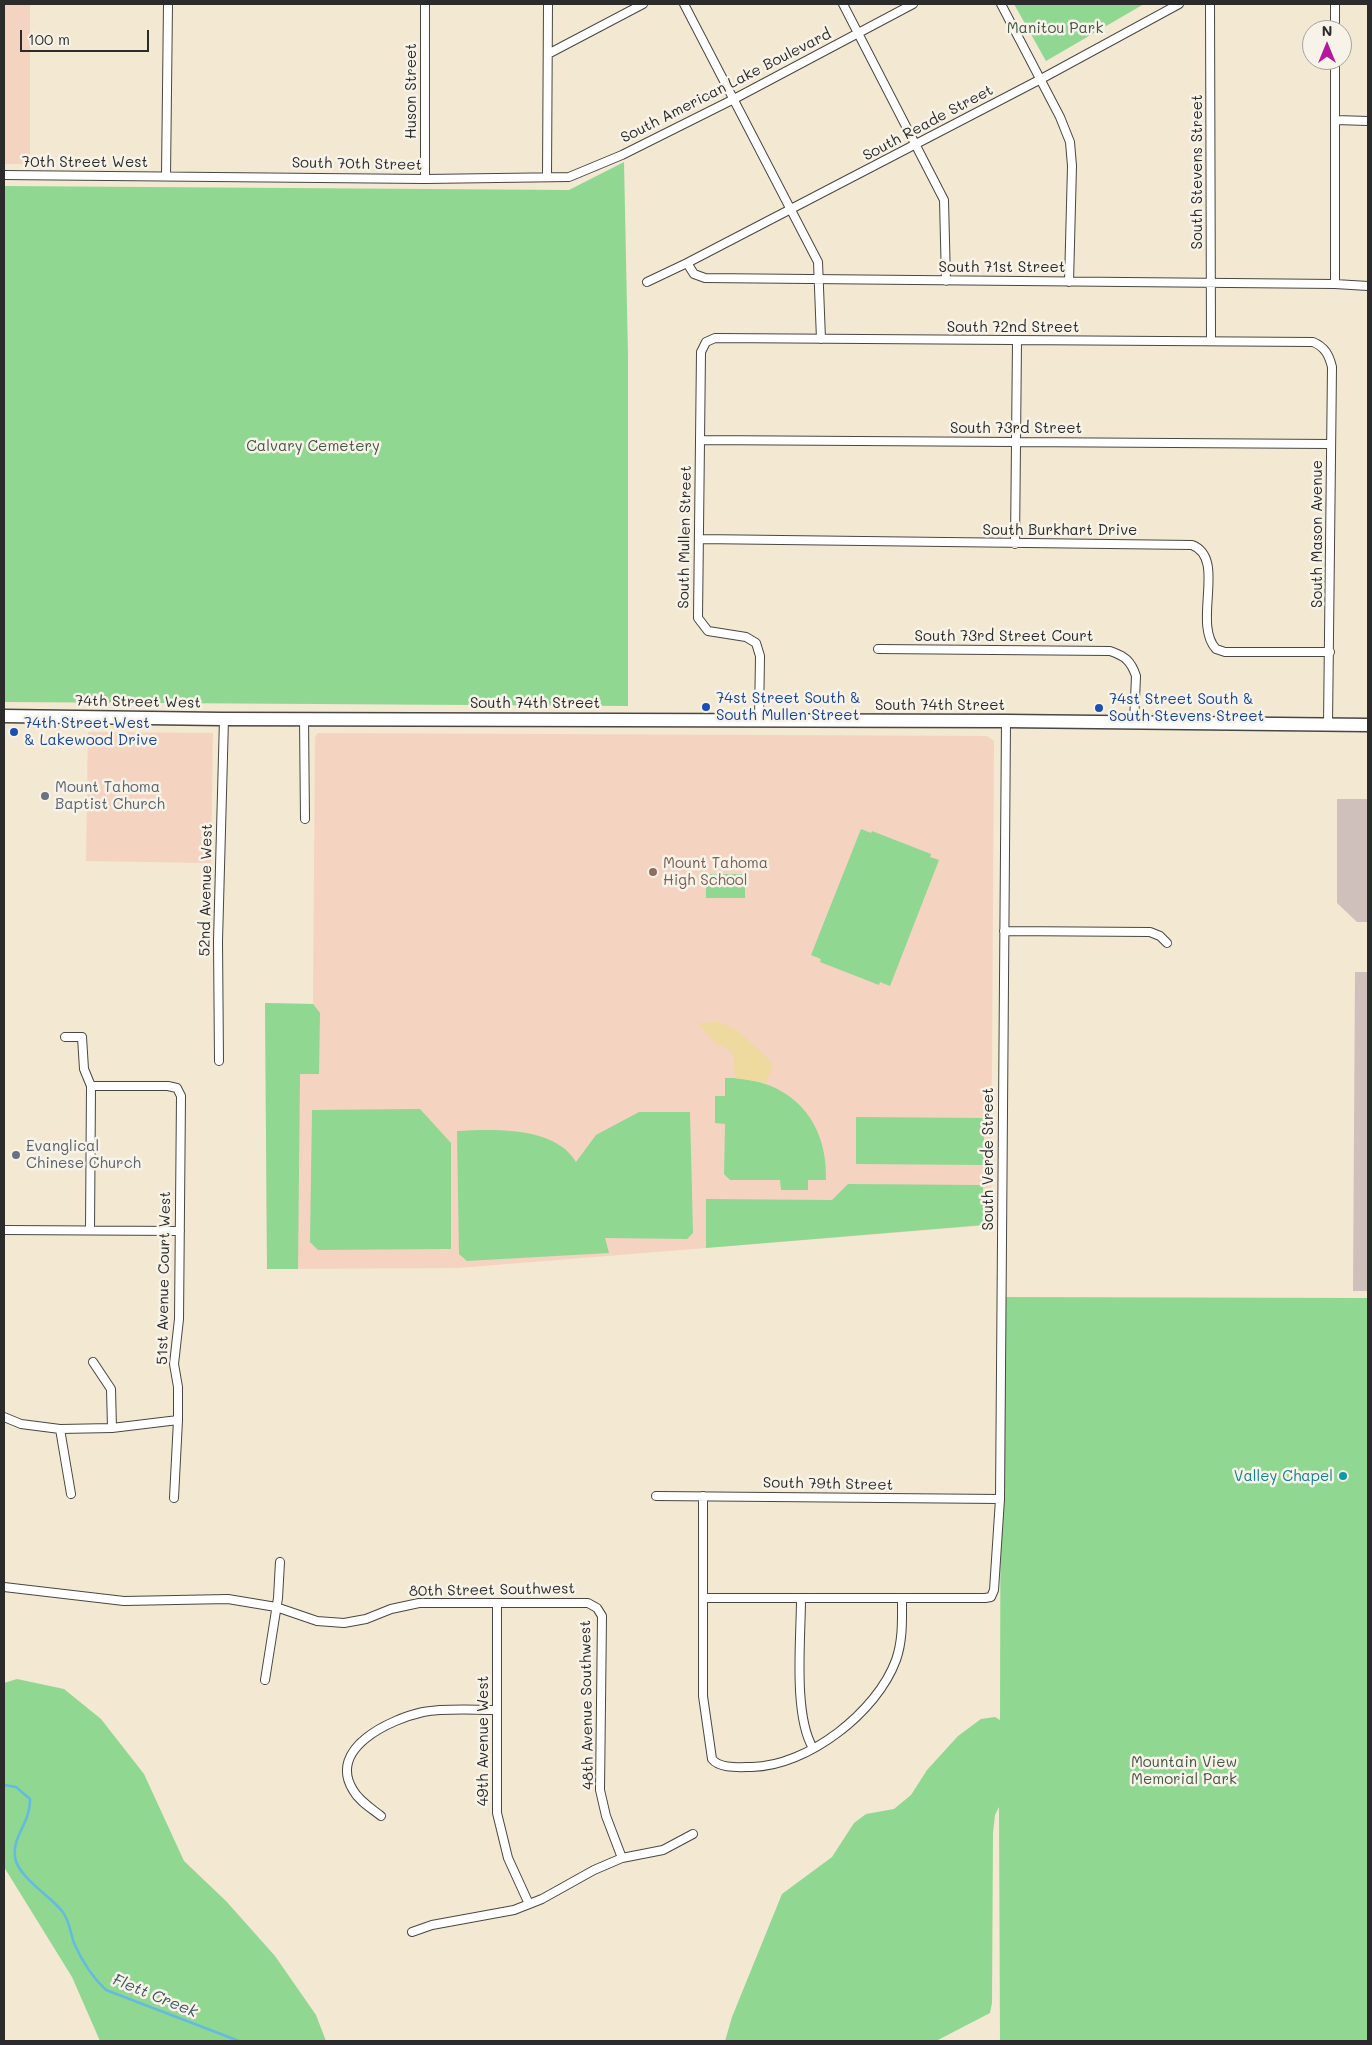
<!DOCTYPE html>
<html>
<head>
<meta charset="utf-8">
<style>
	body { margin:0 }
	#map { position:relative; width:1372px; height:2045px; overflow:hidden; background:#f3e8d1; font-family:Mali,sans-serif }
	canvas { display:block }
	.frame { position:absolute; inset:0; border:5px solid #2b2b2b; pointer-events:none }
	.north { position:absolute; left:1302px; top:20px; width:50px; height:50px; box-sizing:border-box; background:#f7f3e8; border:1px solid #a5a39c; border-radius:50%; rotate:0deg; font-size:14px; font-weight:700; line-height:20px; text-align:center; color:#2b2b2b }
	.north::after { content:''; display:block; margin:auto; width:18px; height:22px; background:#b5179e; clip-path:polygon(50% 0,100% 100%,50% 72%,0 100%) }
	.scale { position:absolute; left:20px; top:30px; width:129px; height:22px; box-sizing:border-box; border:2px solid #2b2b2b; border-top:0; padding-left:6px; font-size:15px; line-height:18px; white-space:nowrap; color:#2b2b2b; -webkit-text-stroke:4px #f7f3e8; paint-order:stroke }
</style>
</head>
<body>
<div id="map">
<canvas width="1372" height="2045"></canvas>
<div class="frame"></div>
<div class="north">N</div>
<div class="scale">100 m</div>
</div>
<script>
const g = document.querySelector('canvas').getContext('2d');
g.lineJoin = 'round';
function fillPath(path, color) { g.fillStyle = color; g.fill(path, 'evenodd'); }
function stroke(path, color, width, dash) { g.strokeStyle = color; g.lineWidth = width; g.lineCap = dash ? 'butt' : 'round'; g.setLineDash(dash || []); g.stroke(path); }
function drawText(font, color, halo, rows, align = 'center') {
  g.font = font + ' Mali,sans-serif'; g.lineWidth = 5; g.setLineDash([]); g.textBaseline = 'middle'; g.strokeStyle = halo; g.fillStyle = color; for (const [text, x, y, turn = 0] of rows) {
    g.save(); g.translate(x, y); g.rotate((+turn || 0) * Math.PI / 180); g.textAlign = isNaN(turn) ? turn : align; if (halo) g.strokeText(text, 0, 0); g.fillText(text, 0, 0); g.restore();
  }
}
const built = new Path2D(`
	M4,4H30V164H4Z
	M88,732L213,733L211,863L86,861Z
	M318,733L987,736L994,741L991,1225L458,1268L267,1269L265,1003L313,1004L315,737Z`);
const industrial = new Path2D(`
	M1337,799H1368V922H1357L1337,903Z
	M1355,972H1368V1291H1353Z`);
const green = new Path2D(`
	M1014,4H1144L1046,61Z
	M624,162L628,356V706L4,702V186L569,190Z
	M861,829L871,833L872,831L931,854L930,857L939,860L890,986L880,982L879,985L820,962L821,959L811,955Z
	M706,874H745V898H706Z
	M265,1003L313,1004L320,1013L319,1074H300L298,1269H267Z
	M725,1078C788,1077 828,1118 826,1180H808V1190H781L780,1180H730L724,1174L725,1124L715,1123V1096H725Z
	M420,1109L451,1143V1249L318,1250L310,1242L312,1110Z
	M639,1112H690L693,1233L687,1239L605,1238L609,1253L467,1261L459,1254L457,1131C494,1129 555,1126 576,1162L596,1135Z
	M856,1117L984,1118V1165L856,1164Z
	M848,1184L983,1185V1225L706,1248V1199L832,1200Z
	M1001,1297L1368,1298V2041H1000L999,1807L995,1815L993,1833L992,2003L990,2013L936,2041H725L732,2017L782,1894L832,1857L854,1823L866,1814L894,1809L911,1795L927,1770L958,1736L981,1719L995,1717L1000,1720Z
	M17,1679L64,1689L101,1719L144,1774L184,1861L226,1901L275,1956L316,2015L326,2041H100L72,1977L4,1867V1683Z`);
const sand = new Path2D(`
	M719,1022L738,1031L769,1060L773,1066L766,1083L735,1078L733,1055L727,1048L715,1043L698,1023Z`);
const stream = new Path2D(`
	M4,1785L16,1787L30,1799C31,1822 12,1836 15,1857C17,1876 50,1896 62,1911C70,1921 70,1932 74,1943C82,1961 92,1977 106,1990L239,2041`);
const minor = new Path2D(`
	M684,4L818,262L821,339
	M843,4L944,200L946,281
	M1001,4L1060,117L1070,142L1072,166L1069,282
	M1210,4L1211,341
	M1335,4V30
	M548,54L643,4
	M1335,60V284
	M1336,120L1368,121
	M4,175L425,179L569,177L622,155L734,99L913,4
	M166,176L168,4
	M547,177L548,4
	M425,179V4
	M687,263L1041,79L1179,4
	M647,282L687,263L694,274L705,278L1335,284L1368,286
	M700,440L1331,444
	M699,539L1192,545C1227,558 1192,623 1216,649L1225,652H1330
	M1015,544L1017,341
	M878,649L1110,651C1125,656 1131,661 1136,676L1134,723
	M304,719L305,819
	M759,721L760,656L756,643L746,637L708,631L698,618L701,352L706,342L715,338L1313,342C1325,347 1329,355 1332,367L1328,725
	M1004,931L1150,932L1160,936L1167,943
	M65,1037H82L84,1069L91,1086L90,1230
	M219,1061L218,941L224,719
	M91,1086H168L177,1088L181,1096L179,1319L174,1364L178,1387V1420L174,1498
	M4,1230L180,1231
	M93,1362L111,1389L112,1428
	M4,1417L21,1424L60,1429L112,1428L178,1420
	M60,1429L71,1494
	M656,1496L1000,1499
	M703,1496V1696L712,1759C720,1769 739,1767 752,1767C808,1766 877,1712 896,1660C903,1640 902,1620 902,1599
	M4,1587L124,1601L228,1599L276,1607L317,1621L344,1623L366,1619L391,1609L419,1603H588L597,1608L602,1616L600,1790L606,1816L622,1858
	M703,1598H985L991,1597L994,1590L1000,1499L1006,721
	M801,1599C801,1638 793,1715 813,1748
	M497,1603V1813L508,1858L529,1904
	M265,1680L278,1598L280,1562
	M381,1816C371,1808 359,1801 353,1790C327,1748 391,1719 423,1712C446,1708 472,1710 496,1710
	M412,1932L432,1925L514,1910L542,1899L594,1870L622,1858L663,1850L693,1834`);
const primary = new Path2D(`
	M4,716L221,719L1006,721L1368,725`);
const markers = [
	[706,707,5,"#1a4fb4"],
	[1099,708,5,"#1a4fb4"],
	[14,732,5,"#1a4fb4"],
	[45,796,5,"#6b7280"],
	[653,872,5,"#8d6e63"],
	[16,1155,5,"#6b7280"],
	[1343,1476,5,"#0f9aa8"]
];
const parkNames = [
	["Manitou Park",1055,28],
	["Calvary Cemetery",313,446],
	["Mountain View",1184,1762],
	["Memorial Park",1184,1779]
];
const streetNames = [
	["South American Lake Boulevard",726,86,-27],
	["Huson Street",411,91,-90],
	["South Reade Street",928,123,-28],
	["70th Street West",85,162],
	["South 70th Street",357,164,1],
	["South Stevens Street",1197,172,-90],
	["South 71st Street",1002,267],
	["South 72nd Street",1013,327],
	["South 73rd Street",1016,428],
	["South Burkhart Drive",1060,530],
	["South Mason Avenue",1317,534,-90],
	["South Mullen Street",685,537,-89],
	["South 73rd Street Court",1004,636],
	["74th Street West",138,702,1],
	["South 74th Street",535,703],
	["South 74th Street",940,705],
	["52nd Avenue West",206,890,-89],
	["South Verde Street",988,1159,-90],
	["51st Avenue Court West",164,1278,-89],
	["South 79th Street",828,1484,1],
	["80th Street Southwest",492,1590,-1],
	["48th Avenue Southwest",587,1705,-91],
	["49th Avenue West",483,1741,-90]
];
const transitNames = [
	["74st Street South &",716,698],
	["South Mullen Street",716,715],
	["74st Street South &",1109,699],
	["South Stevens Street",1109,716],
	["74th Street West",24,723],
	["& Lakewood Drive",24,740]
];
const worshipNames = [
	["Mount Tahoma",55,787],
	["Baptist Church",55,804],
	["Evanglical",26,1146],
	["Chinese Church",26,1163]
];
const educationNames = [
	["Mount Tahoma",663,863],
	["High School",663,880]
];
const cultureNames = [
	["Valley Chapel",1333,1476]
];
const waterNames = [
	["Flett Creek",155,1996,22]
];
fillPath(built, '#f4d3c0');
fillPath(industrial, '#d0c0bc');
fillPath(green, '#90d792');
fillPath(sand, '#eeda9e');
stroke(stream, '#65bae1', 2.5);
stroke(minor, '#494744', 10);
stroke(primary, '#494744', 15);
stroke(minor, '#fff', 8);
stroke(primary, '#fff', 12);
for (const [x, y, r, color] of markers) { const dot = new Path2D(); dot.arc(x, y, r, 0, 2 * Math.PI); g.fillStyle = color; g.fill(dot); stroke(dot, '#f7f3e8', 2); }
drawText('15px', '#445645', '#f7f3e8', parkNames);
drawText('15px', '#2b2b2b', '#f7f3e8', streetNames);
drawText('15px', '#164399', '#f7f3e8', transitNames, 'left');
drawText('15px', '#5b616d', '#f7f3e8', worshipNames, 'left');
drawText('15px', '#785e54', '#f7f3e8', educationNames, 'left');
drawText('15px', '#0d838f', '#f7f3e8', cultureNames, 'right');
drawText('italic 16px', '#3c5662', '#f7f3e8', waterNames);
</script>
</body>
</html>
